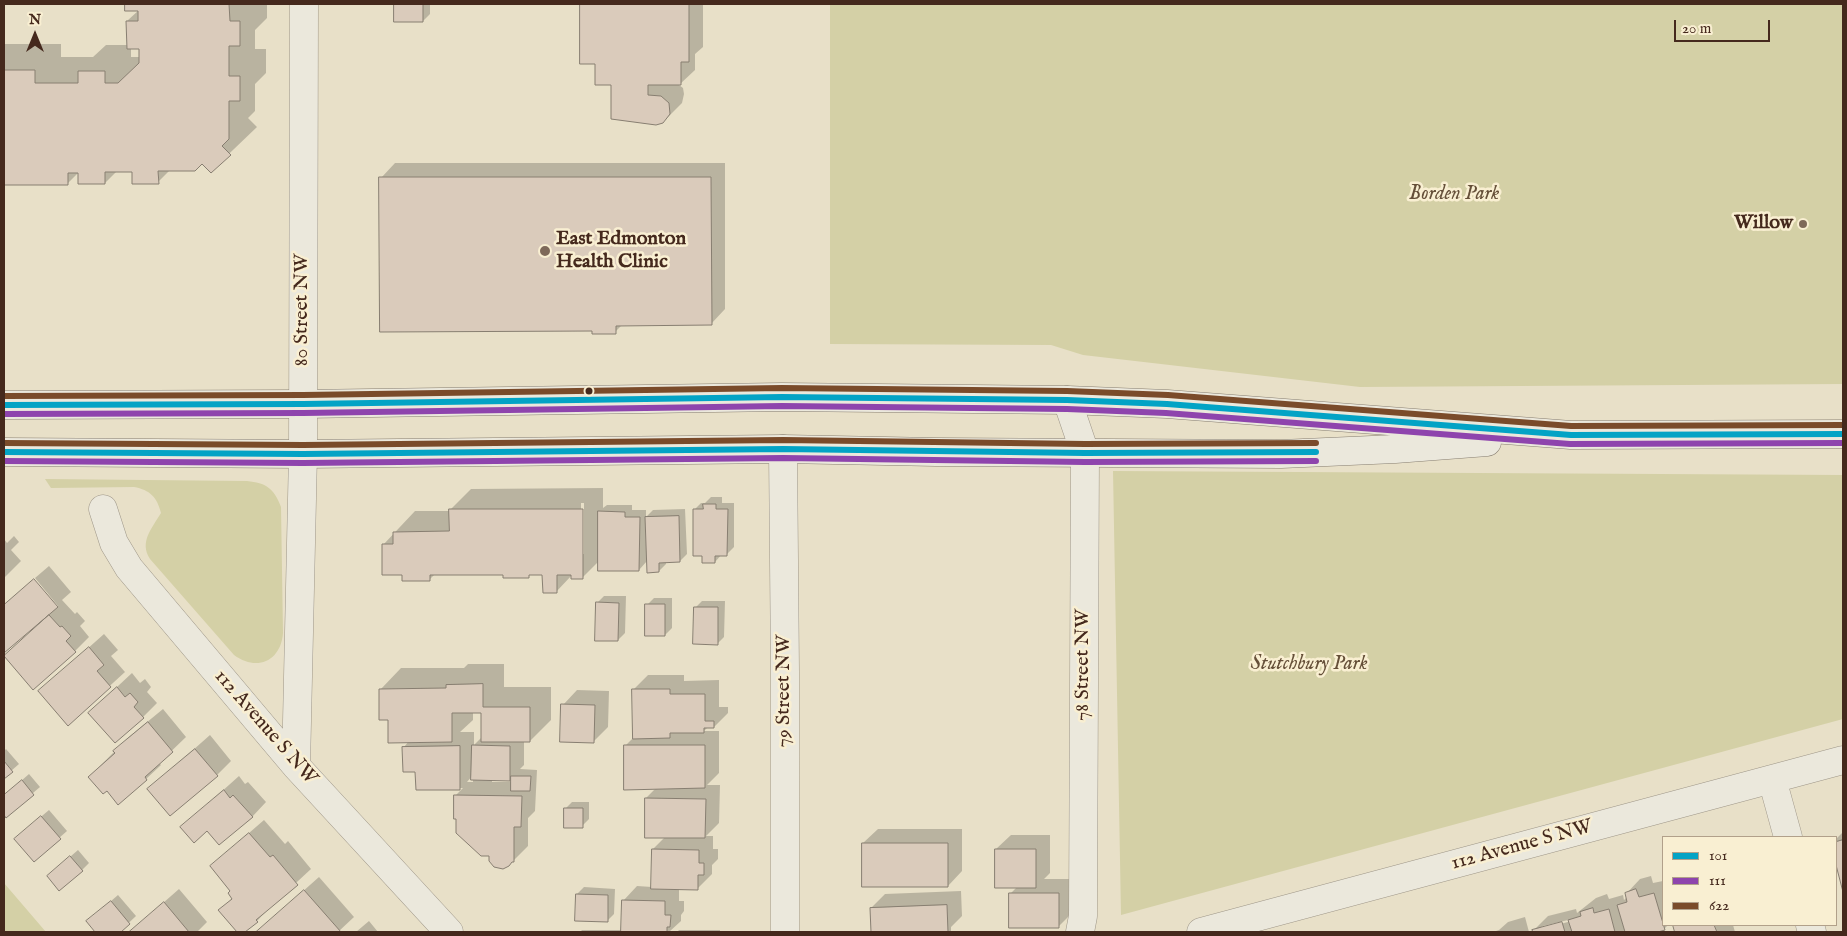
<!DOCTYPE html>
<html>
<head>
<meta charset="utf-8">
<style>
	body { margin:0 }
	#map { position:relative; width:1847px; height:936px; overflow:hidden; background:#e8e0c8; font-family:"IM FELL English",serif }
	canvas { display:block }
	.frame { position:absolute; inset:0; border:5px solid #45291d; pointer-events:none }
	.legend { position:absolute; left:1662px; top:836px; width:175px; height:90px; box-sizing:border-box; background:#f9efd2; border:1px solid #b1a08a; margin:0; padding:6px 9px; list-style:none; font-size:15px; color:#45291d }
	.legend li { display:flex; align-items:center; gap:10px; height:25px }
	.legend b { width:25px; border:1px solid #b1a08a }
	.north { position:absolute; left:10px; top:10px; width:50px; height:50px; -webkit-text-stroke:4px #f9efd2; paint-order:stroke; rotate:0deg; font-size:14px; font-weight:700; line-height:20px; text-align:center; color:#45291d }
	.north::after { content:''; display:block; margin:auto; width:18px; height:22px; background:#45291d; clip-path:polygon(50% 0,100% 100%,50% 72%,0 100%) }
	.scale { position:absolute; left:1674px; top:20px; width:96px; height:22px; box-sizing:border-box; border:2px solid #45291d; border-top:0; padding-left:6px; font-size:15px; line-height:18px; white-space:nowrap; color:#45291d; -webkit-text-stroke:4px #f9efd2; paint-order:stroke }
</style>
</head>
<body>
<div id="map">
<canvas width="1847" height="936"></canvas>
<div class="frame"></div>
<ul class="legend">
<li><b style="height:6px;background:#03a3c5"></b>101</li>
<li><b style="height:6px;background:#8e44ad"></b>111</li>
<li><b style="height:6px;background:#7a4b2a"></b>622</li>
</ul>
<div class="north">N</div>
<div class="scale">20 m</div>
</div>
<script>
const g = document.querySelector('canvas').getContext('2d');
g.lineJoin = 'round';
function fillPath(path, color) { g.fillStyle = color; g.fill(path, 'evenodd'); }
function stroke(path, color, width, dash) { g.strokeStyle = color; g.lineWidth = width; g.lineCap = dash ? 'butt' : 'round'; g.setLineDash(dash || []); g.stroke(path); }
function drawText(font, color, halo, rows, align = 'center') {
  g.font = font + ' "IM FELL English",serif'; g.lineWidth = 5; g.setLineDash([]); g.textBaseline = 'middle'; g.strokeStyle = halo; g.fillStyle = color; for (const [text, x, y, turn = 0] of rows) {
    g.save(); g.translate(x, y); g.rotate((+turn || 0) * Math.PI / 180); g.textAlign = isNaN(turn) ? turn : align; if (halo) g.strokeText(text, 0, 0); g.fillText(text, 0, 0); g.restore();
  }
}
const green = new Path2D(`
	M830,4H1843V384L1360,387L1083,355L1051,345L830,344Z
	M1113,471L1843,475V719L1121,915Z
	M45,479L247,481C266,483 274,488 281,507L283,633C281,661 257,672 234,655L150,559C139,542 152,528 161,513C157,497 150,490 134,487L51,488Z
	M4,883L46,932H4Z`);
const shadow = new Path2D(`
	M126,4H267V18L255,30V49H266V73L255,84V111L248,118L257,127L211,171L202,162L170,170L158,182L133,171H117L105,183L79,172L67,184H4V44H61V57H93L106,45H128L127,21L139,10H126ZM131,48H140V57H131Z
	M395,4H430V14L423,21H395Z
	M581,4H703V47L695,54V70L679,85L683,88L684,94L682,103L663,122L613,84L596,63H581Z
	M395,163H725V309L711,324H623L615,332L381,178Z
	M603,488V508L607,505H632V510H646V517L653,510L685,509L687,554L680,561H666V564L659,571L647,561L639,570L599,561L582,578L572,575L556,592L543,573H531L528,576L504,573H436L429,580L403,574L383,545L415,511H449L471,489ZM581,503H584V554H581Z
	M711,497H722V503H734V547L727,554H722L715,562L703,554L694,510L701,503H705Z
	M14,536L19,542L11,550L21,561L4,578V539L7,543Z
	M49,566L71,592L62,600L75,614L77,612L85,621L80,626L89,637L75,651L5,656L39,624L37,623L4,651V605L33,580L57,607L58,606L35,578Z
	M604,596H626L625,633L618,640L597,603Z
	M654,598H672V628L665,635L647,605Z
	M702,601H725L724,637L717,644L695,608Z
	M104,634L118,650L111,656L125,672L68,724L40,691Z
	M468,664H504V687H551V720L530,741H524V765L520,769L537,770L535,811L528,818V846L514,860L490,855L455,796L463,788L417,789V771L404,747L409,741L389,719L380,690L401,668H464ZM473,711H482V737L474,745V732H460L473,720ZM473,775V782H467ZM512,777V782H492V779L509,780Z
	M132,673L140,683L145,679L151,687L147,692L157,703L143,717L89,713Z
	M648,675H684V681L719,680V707H728V713L714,727H708L704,731H719V773L707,785H720L719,823L706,836H713V849H718V859L712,865V874L697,889L679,888V901H684V911L681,915V921L669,932H580L582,930H622L623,901L637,886L652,887L653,849L665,837L646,798L656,788L625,746L634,737L633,690Z
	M577,690L609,691L608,727L594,741L563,705Z
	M163,709L186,737L159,763L161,765L146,779L118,803L107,789L89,777L129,737Z
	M210,735L231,761L217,775L149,789Z
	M6,749L19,764L4,777V751Z
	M29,774L40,787L6,816L4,813V796Z
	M239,776L245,784L248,782L266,802L252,817L208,830L182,827Z
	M572,802H589V819L582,826L565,809Z
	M49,810L67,831L34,860L23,832Z
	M264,820L285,844L288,841L311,869L271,906L257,921L243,932H239L220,911L233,897L232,891L211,866Z
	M878,829H962V871L948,886L863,843Z
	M1843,832V888L1836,861V839Z
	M1011,835H1050V873L1044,879H1073V912L1059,926L1011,893L1017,887L996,849Z
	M78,850L89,863L82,870L48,876Z
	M1651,876L1653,883L1663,881V925H1668L1664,929L1653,932H1532L1548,916L1576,909L1577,913L1596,898L1607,894L1609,899L1623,895L1624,900L1627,897L1626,894L1640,879ZM1568,920V922L1539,929L1543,926Z
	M319,877L354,917L338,932H257Z
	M584,887L615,889L614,914L607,921L577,894Z
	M179,889L207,922L197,932H130Z
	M961,891L962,916L951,927V932H872L871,908L885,894Z
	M118,895L136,916L119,932H97L88,921Z
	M1525,917L1529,932H1493L1499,930L1508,922Z
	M369,921L378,932H356Z
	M1674,925H1733L1735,932H1677Z
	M679,930H720V932H677Z`);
const building = new Path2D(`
	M125,4H229L230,21H240V46H229V76H240V101H229V139L222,146L231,155L211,173L202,164L195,171H158L159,184H132V172H105V184H78V173H68V185H4V70H35V83H78V71H105V83H118L139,63V49H127L126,21H138V11H125Z
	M394,4H423V22H394Z
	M580,4H689V62H681V85H648V95L661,96L669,103L670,114L663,123L656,125L611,119V85H595V64H580Z
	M379,177H711L712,325L616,326V334H592V331L380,332Z
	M703,504H716V509H728L727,556H715V563H702V556H693V509H703Z
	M449,509H583V579H571V575H557V593H543L542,575H529V578H503V575H430V581H402V575H382V544H393V532L449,531Z
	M598,511L625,512V517H640L639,571H598Z
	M679,516L680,562L659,563V572L647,573L645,517Z
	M34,579L58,607L4,653V605Z
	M596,602L619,603L618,641H595Z
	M645,604H665V636H645Z
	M694,607H718V645L693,644Z
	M49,615L60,627L62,626L71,636L66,641L76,652L33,690L4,656Z
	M89,647L104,665L97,671L111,687L68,726L38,691Z
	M483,684V707H530V742H481V713H452V742L388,743V720H379V689L446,688V685Z
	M117,687L125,697L130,693L138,702L134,707L144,718L115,743L88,713Z
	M632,689H670V694H705V721H714V728H704V733H670V738L633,739Z
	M561,704L595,705L594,743L560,742Z
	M148,722L173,752L145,777L147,780L118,805L107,791L103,794L88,777L115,753L113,751Z
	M472,745L510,746V781L471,780Z
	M624,745H705V788L624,790Z
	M460,746V790H416L415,772H403L402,747Z
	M195,749L218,776L170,816L147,789Z
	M4,761L13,772L4,779Z
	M511,776H531L530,791H511Z
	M22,780L34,795L6,818L4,815V795Z
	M224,790L230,798L233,795L253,817L219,845L207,831L194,843L180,827Z
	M454,795L522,796L521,827H514V862H512L509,866L503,869L494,867L489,861V856H481L456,833V819H454Z
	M645,798L706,799L705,838H645Z
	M564,808H583V828H564Z
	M41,816L61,839L34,862L14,839Z
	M249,833L270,857L273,855L298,885L256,920L258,922L245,932H237L218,910L232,899L228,893L230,891L210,866Z
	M1843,840V892L1836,865V842Z
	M862,843H948V887H862Z
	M652,849L699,850V863H704V875H698V890L651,889Z
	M995,849H1036V888H995Z
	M70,856L83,871L59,891L47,876Z
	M1636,889L1639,897L1654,893L1665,930L1658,932H1625L1617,905L1627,902L1625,893Z
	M304,890L341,932H256Z
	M1009,893H1059V928H1009Z
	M576,894L608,895V922L575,921Z
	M622,900L665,901V915H671L670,927H667V932H621Z
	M111,901L130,924L121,932H95L86,921Z
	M164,902L189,932H129Z
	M947,905L948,932H871L870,908Z
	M1593,908L1594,913L1609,909L1615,932H1572L1568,920L1581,916L1580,912Z
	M1562,922L1565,932H1533L1532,930Z
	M1673,925H1714L1717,932H1675Z`);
const minor = new Path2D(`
	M1067,400L1085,453L1083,916L1080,932
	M783,449L785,672V932
	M103,509L114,543L129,568L296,766L449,932
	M296,766L303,454L304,4
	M1772,779L1788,837
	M1810,925L1812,932
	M1201,932L1843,760`);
const secondary = new Path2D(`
	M4,405L303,404L782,397L1067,400L1167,404L1571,435L1843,434
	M4,452L303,454L783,449L936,452L1281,454L1395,449L1487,442`);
const bus1 = new Path2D(`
	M4,405L303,404L782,397L1067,400L1167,404L1571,435L1843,434
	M4,452L303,454L783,449L1085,453L1316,452`);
const bus2 = new Path2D(`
	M4,414L303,413L782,406L1067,409L1166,413L1570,444L1843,443
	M4,461L303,463L783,458L1085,462L1316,461`);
const bus3 = new Path2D(`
	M4,396L303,395L782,388L1067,391L1168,395L1571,426L1843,425
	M4,443L303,445L783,440L1085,444L1316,443`);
const markers = [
	[1803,224,5,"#7e6959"],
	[545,251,6,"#7e6959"],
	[589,391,4.5,"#45291d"]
];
const parkNames = [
	["Borden Park",1454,195],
	["Stutchbury Park",1309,665]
];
const poiNames = [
	["Willow",1793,224],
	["East Edmonton",556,240,"left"],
	["Health Clinic",556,263,"left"]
];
const streetNames = [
	["80 Street NW",303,310,-90],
	["78 Street NW",1084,665,-90],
	["79 Street NW",785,691,-90],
	["112 Avenue S NW",265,728,49],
	["112 Avenue S NW",1522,846,-15]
];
fillPath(green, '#d4d0a6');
fillPath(shadow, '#0003');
fillPath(building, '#dacbbb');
stroke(building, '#877e71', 1);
stroke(minor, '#9e9688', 29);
stroke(secondary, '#877e71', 29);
stroke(minor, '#ebe8dc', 28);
stroke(secondary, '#ebe8dc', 28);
stroke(bus1, '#03a3c5', 6);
stroke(bus2, '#8e44ad', 6);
stroke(bus3, '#7a4b2a', 6);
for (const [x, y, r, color] of markers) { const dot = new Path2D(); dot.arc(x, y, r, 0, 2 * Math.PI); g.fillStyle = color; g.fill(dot); stroke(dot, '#f9efd2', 2); }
drawText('italic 20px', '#654f38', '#f9efd2', parkNames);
drawText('bold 20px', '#45291d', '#f9efd2', poiNames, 'right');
drawText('20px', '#45291d', '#f9efd2', streetNames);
</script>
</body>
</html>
